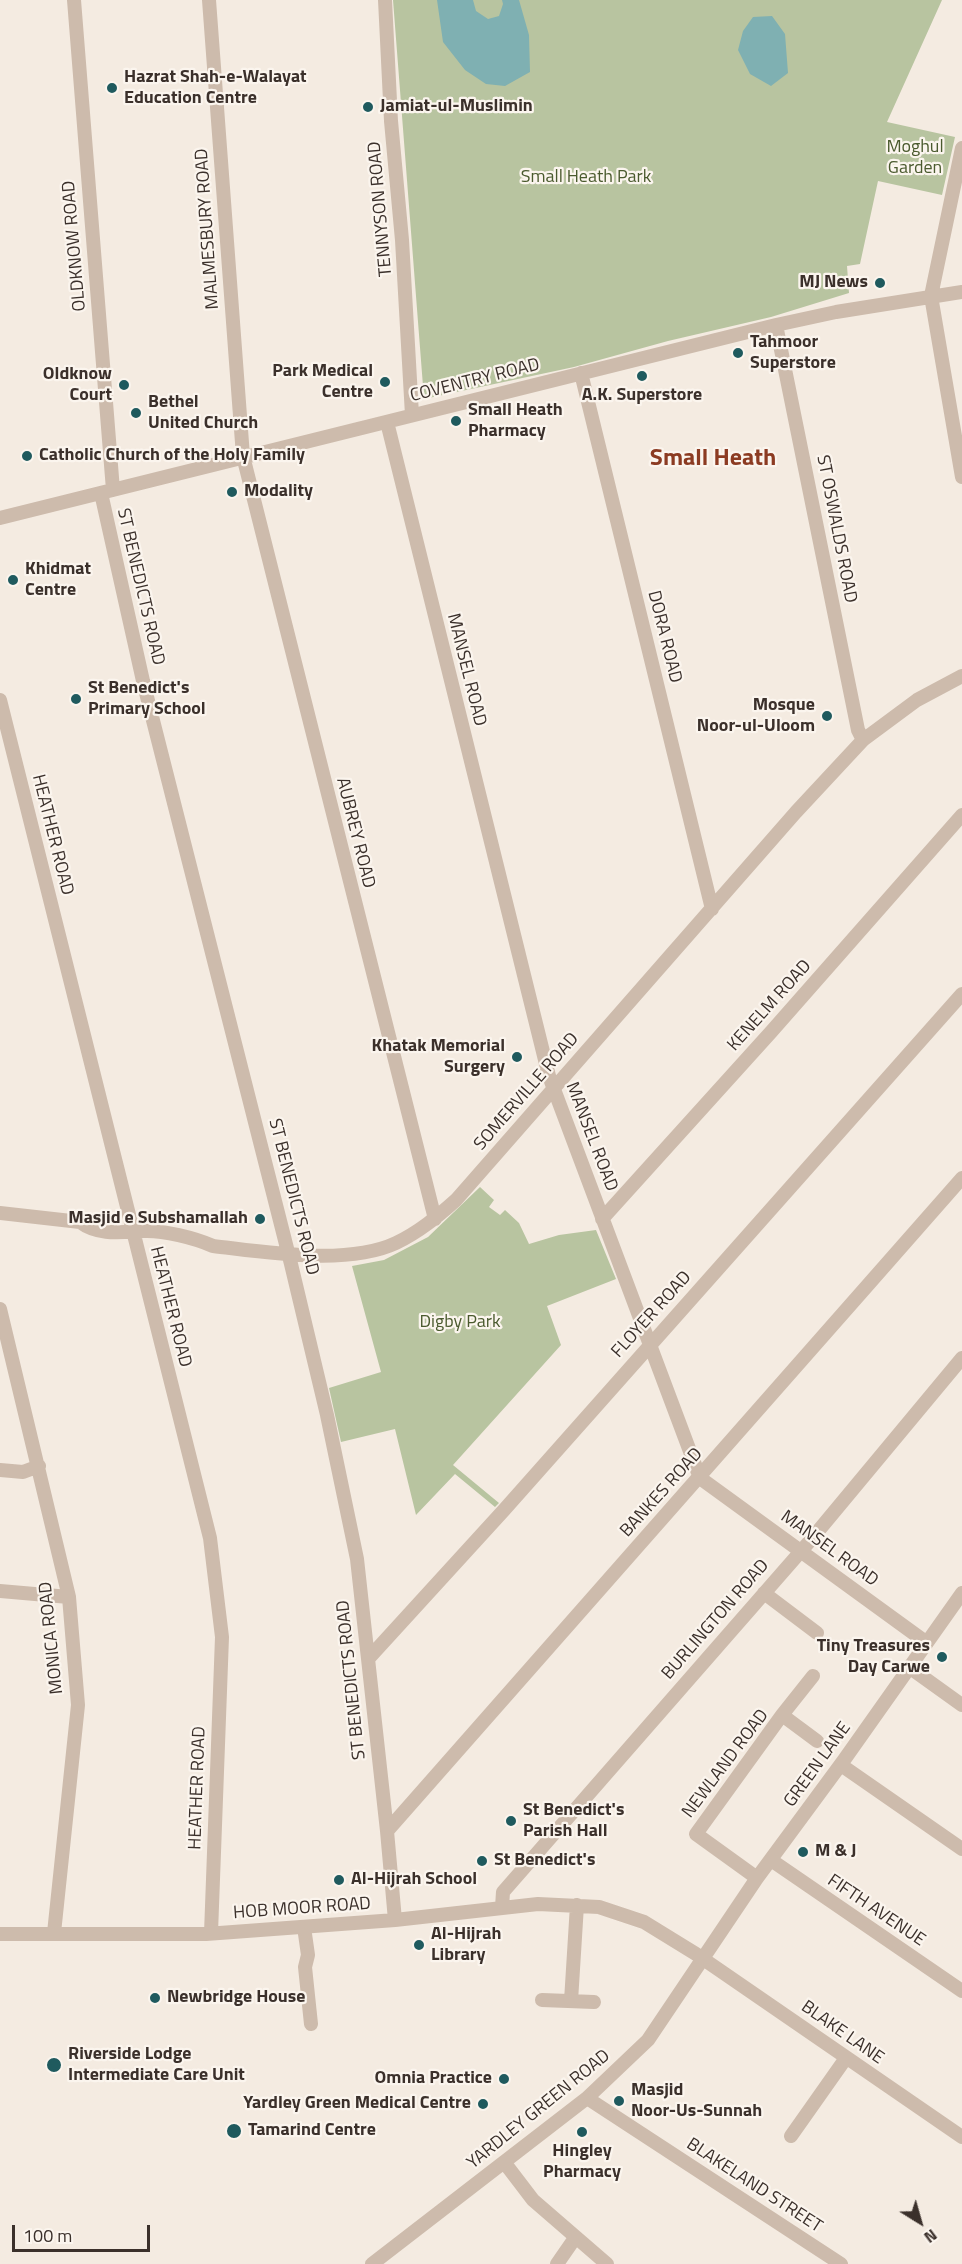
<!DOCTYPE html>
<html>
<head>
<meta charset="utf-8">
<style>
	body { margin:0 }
	#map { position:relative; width:962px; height:2264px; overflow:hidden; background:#f4ebe1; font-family:"Titillium Web",sans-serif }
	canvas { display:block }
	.north { position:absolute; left:890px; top:2192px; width:60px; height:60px; -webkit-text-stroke:4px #fbf5ee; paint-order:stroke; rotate:143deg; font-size:16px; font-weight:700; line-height:24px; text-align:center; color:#3b302b }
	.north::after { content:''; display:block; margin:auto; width:21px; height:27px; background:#3b302b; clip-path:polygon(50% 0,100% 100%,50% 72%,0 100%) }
	.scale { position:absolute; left:12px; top:2225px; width:138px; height:27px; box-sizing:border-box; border:3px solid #3b302b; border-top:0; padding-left:8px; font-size:18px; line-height:21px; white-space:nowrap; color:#3b302b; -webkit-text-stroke:4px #fbf5ee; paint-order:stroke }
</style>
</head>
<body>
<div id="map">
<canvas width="962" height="2264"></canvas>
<div class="north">N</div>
<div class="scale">100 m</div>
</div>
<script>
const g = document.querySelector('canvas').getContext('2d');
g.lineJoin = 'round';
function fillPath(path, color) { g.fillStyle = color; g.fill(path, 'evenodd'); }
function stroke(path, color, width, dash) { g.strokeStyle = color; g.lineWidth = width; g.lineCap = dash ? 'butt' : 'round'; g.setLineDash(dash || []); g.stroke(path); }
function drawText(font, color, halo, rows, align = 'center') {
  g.font = font + ' "Titillium Web",sans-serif'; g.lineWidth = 4.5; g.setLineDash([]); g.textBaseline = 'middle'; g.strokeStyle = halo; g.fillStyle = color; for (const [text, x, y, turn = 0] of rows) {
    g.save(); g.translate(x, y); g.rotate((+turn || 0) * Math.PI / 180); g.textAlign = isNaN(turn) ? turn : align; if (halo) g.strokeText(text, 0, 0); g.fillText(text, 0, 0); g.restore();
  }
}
const green = new Path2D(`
	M393,0H942L887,122L955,137L942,195L878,181L860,264L847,266L849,293L771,317L668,341L574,367L424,399Z
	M480,1187L494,1200L489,1207L500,1215L505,1210L519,1223L529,1244L559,1235L596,1230L616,1279L547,1306L561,1345L453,1465L499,1503L495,1507L455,1474L416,1515L395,1429L341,1442L329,1388L381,1372L352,1266L384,1260L428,1237Z`);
const water = new Path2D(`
	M437,0H473L476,11L488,19L499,16L503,4L502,0H519L529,35L530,72L505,86L486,84L465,70L443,42Z
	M772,16L785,34L788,73L771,86L750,74L738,50L743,31L753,17Z`);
const minor = new Path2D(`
	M74,0L113,490
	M209,0L243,456L435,1219
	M385,0L391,121L402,240L412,415
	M962,148L931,296L962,477
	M776,325L858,730L863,740
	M581,373L712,909
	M387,422L549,1076L700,1478L927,1643
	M101,493L143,681L291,1264L327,1415L357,1559L387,1831L395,1920
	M0,518L776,325L836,312L962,292
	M0,700L210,1538L222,1637L211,1933
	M0,1213L80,1222C98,1236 122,1232 143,1231C163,1230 195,1238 213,1246C265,1252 347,1266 396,1243C419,1232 437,1217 456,1200L796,812L863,740L917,700L962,676
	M602,1219L771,1032L962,815
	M0,1309L69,1597L78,1705L54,1933
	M0,1470L23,1472L39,1466
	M0,1591L69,1597
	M764,1593L817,1633
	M368,1659L504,1510L962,994
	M909,1667L962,1705
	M782,1715L813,1676
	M841,1765L962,1849
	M387,1831C578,1612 771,1396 962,1178
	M771,1860L962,1991
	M757,1878L696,1834L782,1715L817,1741
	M502,1907L503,1892L809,1542L962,1358
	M304,1927L308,1955L305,1967L311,2024
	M0,1934H206L395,1920L538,1904L599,1907L644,1922L696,1954L962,2137
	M542,2000L594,2002
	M571,2001L577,1905
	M587,2098L841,2264
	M791,2136L846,2058
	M504,2162L533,2200L607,2264
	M372,2264L587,2098L648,2040L757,1878L844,1760L962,1593
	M557,2264L575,2238`);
const markers = [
	[112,88,6,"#1f5a5e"],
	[368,107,6,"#1f5a5e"],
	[880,283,6,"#1f5a5e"],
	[738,353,6,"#1f5a5e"],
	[642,376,6,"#1f5a5e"],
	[385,382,6,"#1f5a5e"],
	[124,385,6,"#1f5a5e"],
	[136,413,6,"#1f5a5e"],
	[456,421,6,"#1f5a5e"],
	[27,456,6,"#1f5a5e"],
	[232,492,6,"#1f5a5e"],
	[13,580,6,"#1f5a5e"],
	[76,699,6,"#1f5a5e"],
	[827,716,6,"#1f5a5e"],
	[517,1057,6,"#1f5a5e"],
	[260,1219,6,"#1f5a5e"],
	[942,1657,6,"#1f5a5e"],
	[511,1821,6,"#1f5a5e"],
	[803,1852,6,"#1f5a5e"],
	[482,1861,6,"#1f5a5e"],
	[339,1880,6,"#1f5a5e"],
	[419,1945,6,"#1f5a5e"],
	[155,1998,6,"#1f5a5e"],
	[54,2065,8,"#1f5a5e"],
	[504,2079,6,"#1f5a5e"],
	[619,2101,6,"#1f5a5e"],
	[483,2104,6,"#1f5a5e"],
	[234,2131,8,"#1f5a5e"],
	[582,2132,6,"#1f5a5e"]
];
const poiNames = [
	["Hazrat Shah-e-Walayat",124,78],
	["Education Centre",124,99],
	["Jamiat-ul-Muslimin",380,107],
	["MJ News",868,283,"right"],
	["Tahmoor",750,343],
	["Superstore",750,364],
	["Park Medical",373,372,"right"],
	["Centre",373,393,"right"],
	["Oldknow",112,375,"right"],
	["Court",112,396,"right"],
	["A.K. Superstore",642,396,"center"],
	["Bethel",148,403],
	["United Church",148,424],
	["Small Heath",468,411],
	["Pharmacy",468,432],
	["Catholic Church of the Holy Family",39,456],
	["Modality",244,492],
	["Khidmat",25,570],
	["Centre",25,591],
	["St Benedict's",88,689],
	["Primary School",88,710],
	["Mosque",815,706,"right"],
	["Noor-ul-Uloom",815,727,"right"],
	["Khatak Memorial",505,1047,"right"],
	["Surgery",505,1068,"right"],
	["Masjid e Subshamallah",248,1219,"right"],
	["Tiny Treasures",930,1647,"right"],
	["Day Carwe",930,1668,"right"],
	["St Benedict's",523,1811],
	["Parish Hall",523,1832],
	["M & J",815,1852],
	["St Benedict's",494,1861],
	["Al-Hijrah School",351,1880],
	["Al-Hijrah",431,1935],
	["Library",431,1956],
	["Newbridge House",167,1998],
	["Riverside Lodge",68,2055],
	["Intermediate Care Unit",68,2076],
	["Omnia Practice",492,2079,"right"],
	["Masjid",631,2091],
	["Noor-Us-Sunnah",631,2112],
	["Yardley Green Medical Centre",471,2104,"right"],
	["Tamarind Centre",248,2131],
	["Hingley",582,2152,"center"],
	["Pharmacy",582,2173,"center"]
];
const parkNames = [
	["Moghul",915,148],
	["Garden",915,169],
	["Small Heath Park",586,178],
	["Digby Park",460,1323]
];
const streetNames = [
	["TENNYSON ROAD",381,209,-95],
	["MALMESBURY ROAD",208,229,-94],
	["OLDKNOW ROAD",75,246,-95],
	["COVENTRY ROAD",475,381,-14],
	["ST OSWALDS ROAD",836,529,79],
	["ST BENEDICTS ROAD",140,587,77],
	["DORA ROAD",664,637,76],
	["MANSEL ROAD",466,670,76],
	["AUBREY ROAD",355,833,76],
	["HEATHER ROAD",52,835,76],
	["KENELM ROAD",770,1006,-48],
	["SOMERVILLE ROAD",527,1092,-49],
	["MANSEL ROAD",591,1137,69],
	["ST BENEDICTS ROAD",293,1197,76],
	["HEATHER ROAD",170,1307,76],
	["FLOYER ROAD",652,1315,-48],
	["BANKES ROAD",662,1493,-48],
	["MANSEL ROAD",829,1549,36],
	["BURLINGTON ROAD",716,1620,-49],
	["MONICA ROAD",52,1638,-96],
	["ST BENEDICTS ROAD",352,1680,-96],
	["NEWLAND ROAD",726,1764,-53],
	["GREEN LANE",818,1765,-54],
	["HEATHER ROAD",198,1788,-88],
	["HOB MOOR ROAD",302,1909,-4],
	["FIFTH AVENUE",876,1911,34],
	["BLAKE LANE",842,2033,35],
	["YARDLEY GREEN ROAD",539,2110,-39],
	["BLAKELAND STREET",754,2186,33]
];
const districtNames = [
	["Small Heath",713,459]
];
fillPath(green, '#b8c4a0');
fillPath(water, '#7fb0b2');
stroke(minor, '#cdbbac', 14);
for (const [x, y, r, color] of markers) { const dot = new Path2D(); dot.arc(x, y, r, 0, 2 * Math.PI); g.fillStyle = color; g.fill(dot); stroke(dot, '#fbf5ee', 2); }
drawText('bold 18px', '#3b302b', '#fbf5ee', poiNames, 'left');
drawText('18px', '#4a5a2e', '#fbf5ee', parkNames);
drawText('18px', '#3b302b', '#fbf5ee', streetNames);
drawText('bold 24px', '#8c3b22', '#fbf5ee', districtNames);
</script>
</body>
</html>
